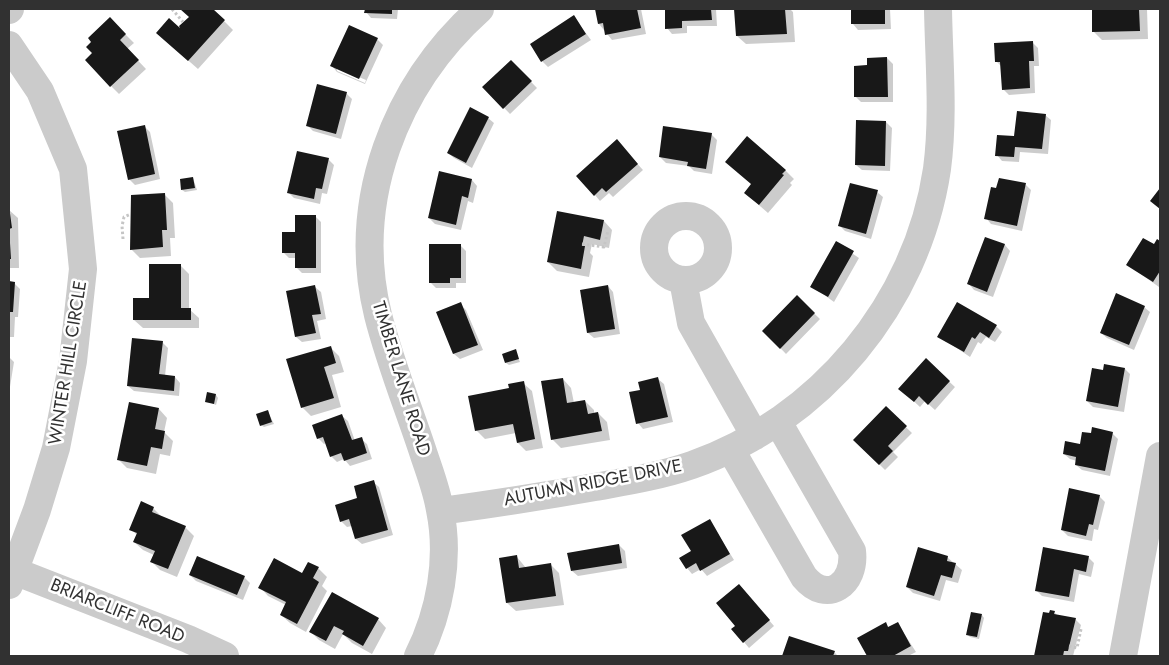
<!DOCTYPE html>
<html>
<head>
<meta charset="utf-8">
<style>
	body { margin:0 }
	#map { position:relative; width:1169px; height:665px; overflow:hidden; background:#fff; font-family:Jost,sans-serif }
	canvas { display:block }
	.frame { position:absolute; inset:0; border:10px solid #313131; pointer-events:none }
</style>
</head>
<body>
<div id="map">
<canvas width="1169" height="665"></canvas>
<div class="frame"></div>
</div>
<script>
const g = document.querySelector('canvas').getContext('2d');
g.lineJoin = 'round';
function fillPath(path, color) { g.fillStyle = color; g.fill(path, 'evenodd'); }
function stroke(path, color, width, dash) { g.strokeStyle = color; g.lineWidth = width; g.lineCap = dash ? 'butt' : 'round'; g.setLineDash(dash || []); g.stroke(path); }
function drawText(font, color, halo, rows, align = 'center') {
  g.font = font + ' Jost,sans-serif'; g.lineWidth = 5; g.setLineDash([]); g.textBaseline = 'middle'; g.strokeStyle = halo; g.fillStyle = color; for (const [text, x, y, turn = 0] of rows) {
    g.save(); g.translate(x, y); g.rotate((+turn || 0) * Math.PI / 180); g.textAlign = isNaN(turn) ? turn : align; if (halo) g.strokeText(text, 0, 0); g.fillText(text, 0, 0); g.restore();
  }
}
const shadow = new Path2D(`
	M181,9H212L233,30L198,69L166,41L183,32L191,18Z
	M366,9H398L397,19L371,18L366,12Z
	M597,9H641L646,34L612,40L599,24Z
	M666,9H716L717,26H687V33L672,34L667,28Z
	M736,9H790L793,12L795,42L746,44L737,36Z
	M852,9H890L891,29L858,30L853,24Z
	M1093,9H1147L1148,39L1102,40L1093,31Z
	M574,17L591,40L548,67L542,61Z
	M110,19L134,43L127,49L146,69L119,94L111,86L94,53Z
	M377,39L383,45L365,84L337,72L332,66ZM337,68L366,80L365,83L337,71Z
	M1032,42L1038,48L1039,66H1034L1035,93L1009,95L1003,89L1002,67L996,61Z
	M887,58L893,64V102H861L855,96L868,66Z
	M511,61L537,88L510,114L484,87Z
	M346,93L352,99L341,139L313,131L307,125Z
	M1045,115L1051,120L1048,154L1020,152L1019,162L1002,161L997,155Z
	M488,118L494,123L472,168L454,158L448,153Z
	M886,122L892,128L890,171L862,170L856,165Z
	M144,126L150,132L160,179L135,185L129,179Z
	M711,134L717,140L712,174L694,171L689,166L666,163L660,157Z
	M622,147L643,170L613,197L609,193L600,201L595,195Z
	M328,159L334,165L327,194L322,193L320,204L294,198L289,193Z
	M785,170L794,179L790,183L792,185L768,213L745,193Z
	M193,178L197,190L185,192L182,190Z
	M472,180L477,186L473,203L468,201L461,230L435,224L429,218Z
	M1026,185L1031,190L1022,231L991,224L986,218Z
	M877,192L883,197L871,239L845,231L840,226Z
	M164,194L173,203L175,238H170L171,256L140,258L131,249Z
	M9,210L18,218L19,268H9Z
	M315,216L321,222V273H302L296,267V258H289L283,252L297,233Z
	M604,221L612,230L609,248L592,244L590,253L593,256L589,277L557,271L548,262Z
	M986,238L1005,245L1010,251L993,297L974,290L969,284Z
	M1158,241L1160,242L1159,287L1128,265L1155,246Z
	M837,243L859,258L834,302L812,286Z
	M460,245L466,251V283H456V288H436L430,282Z
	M181,266L189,274V309L199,318V328H143L134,320Z
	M9,282L14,283L20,289L18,317H15L14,337H9Z
	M608,286L613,292L620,334L594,338L588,333Z
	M315,287L321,292L326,319L317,321L321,339L302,342L296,337Z
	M797,297L820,319L786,354L764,331Z
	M460,304L466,310L483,350L460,359L454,354L438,313Z
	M1144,307L1150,312L1134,350L1107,338L1101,333Z
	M996,326L1002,332L995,342L986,337L981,344L978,342L970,357L939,336Z
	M162,342L168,348L165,376L175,377L180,383L179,396L134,391L128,386Z
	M330,347L339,356L344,372L332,375L341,407L311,416L302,407Z
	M515,351L520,362L509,365L506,363Z
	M9,357L14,362L9,393Z
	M926,360L955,387L935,410L925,401L920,407L906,394Z
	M1125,369L1130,374L1124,412L1093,407L1087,401L1104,372Z
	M563,379L571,388L574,403L585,401L594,410V414L598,413L607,422L610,440L561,448L552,439Z
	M658,379L664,384L673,422L643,429L638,423L641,391Z
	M523,383L532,391L543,448L526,451L518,443L516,433L485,439L476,430L511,389Z
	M216,395L218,398L216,405L207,401Z
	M886,408L912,433L893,452L898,457L885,470L855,440Z
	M159,409L167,418L164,432L173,441L170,456L160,454L156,474L127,468L118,459Z
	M268,412L274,424L264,427L261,425Z
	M342,416L348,421L355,441L361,439L367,444L372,459L350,466L344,459L337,462L331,456L326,443L324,444L318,438Z
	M1112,433L1118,439L1110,476L1082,470L1076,465L1077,461L1070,459L1064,454Z
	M373,482L379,487L393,535L362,544L356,539L352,526L347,527L341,521Z
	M1099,496L1105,502L1098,530L1094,529L1092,541L1068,536L1062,530Z
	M153,508L162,517L185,527L194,536L177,577L160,570L152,562L154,555L143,550L134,542L137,535L131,529Z
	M710,521L734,560L707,576L701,569L692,574L687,568L692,552Z
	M619,545L625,551L627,568L578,576L572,571Z
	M517,557L526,568L551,565L559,573L564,605L516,611L507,603Z
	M947,557L962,570L958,583L946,580L940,601L913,593L907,587Z
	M1088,557L1094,563L1091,577L1079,574L1074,602L1042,596L1036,590Z
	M318,568L327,577L322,586L327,591L306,632L290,623L281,615L286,605L268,596L260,587Z
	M190,575L244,577L250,583L243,600L196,581Z
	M744,591L774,626L749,648L744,642L737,626Z
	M332,593L378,619L386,628L372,654L352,643L343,634L335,649L319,640L311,632Z
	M1054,612L1058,616L1075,619L1081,625L1073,656H1035L1044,613Z
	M982,615L984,618L979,639L970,637L967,634Z
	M885,624L889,628L898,624L916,652L908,656H869L859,638Z
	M790,637L834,652L838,656H784Z`);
const building = new Path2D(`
	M180,9H213L225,20L188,61L156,33L169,18L180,28L179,26L189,17Z
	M365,9H392V14L364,13Z
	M595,9H637L641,28L605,35L603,23L598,24Z
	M665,9H711L712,20L682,21V28L665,29Z
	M734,9H785L787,34L736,36Z
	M851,9H885V24H851Z
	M1092,9H1139L1140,31L1092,32Z
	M574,15L586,34L541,62L530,44Z
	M110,17L126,34L120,40L139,60L110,87L85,60L92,53L86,47L91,42L88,38Z
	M349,25L378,38L359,79L330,66Z
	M1033,41L1034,61H1029L1030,88L1002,90L1000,62H995L994,43Z
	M887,57L888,97H854V66L867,65V58Z
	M511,60L532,81L503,109L482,87Z
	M317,84L347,92L336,134L306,126Z
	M470,107L489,117L466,163L447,153Z
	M1017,111L1046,114L1042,149L1015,147L1014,157L995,156L997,135L1014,136Z
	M856,120L886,121L885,166L855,165Z
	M145,125L155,174L128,180L117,131Z
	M663,126L712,133L706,169L687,166L688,162L659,157Z
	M747,136L786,170L782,174L784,175L759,205L744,193L751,184L725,162Z
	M617,139L638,164L606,192L602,188L594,196L576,176Z
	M297,151L329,158L322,189L316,188L314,199L287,193Z
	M439,171L472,179L468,198L462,196L456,225L428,218Z
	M193,177L195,188L181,190L180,179Z
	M999,178L1026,183L1017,226L984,219L991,187L996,188Z
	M850,183L878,190L866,234L838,226Z
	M1160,188V209L1150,201Z
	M165,193L167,230H162L163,247L130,250L131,195Z
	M9,206L12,228L9,229Z
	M557,211L604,220L600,240L584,236L582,246H585L581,269L547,262Z
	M295,215H316V268H295V253H282V232H295Z
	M985,237L1005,244L987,292L967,284Z
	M1143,238L1154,244L1157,239L1160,241V271L1153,282L1126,265Z
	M836,241L854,251L828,297L810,287Z
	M9,243H10L11,259H9Z
	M429,244H461V278H450V283H429Z
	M149,264H181V308H191V320H133V298H149Z
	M9,281L15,282L13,312H9Z
	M315,285L321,314L312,315L316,333L295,337L286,291Z
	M608,285L615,329L587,333L580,290Z
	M1116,293L1145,306L1129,345L1100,333Z
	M797,295L815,313L780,349L762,331Z
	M461,302L478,345L453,354L436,312Z
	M957,302L997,325L989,338L980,332L975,339L972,337L964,352L937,337Z
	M132,338L163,341L159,374L175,376L174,391L127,386Z
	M331,346L336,363L324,367L334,398L301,408L286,359Z
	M516,349L519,359L505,363L502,354Z
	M926,358L950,381L928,405L919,396L914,402L898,389Z
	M1104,364L1125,368L1118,407L1086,401L1092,368L1103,370Z
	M658,377L668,417L636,424L629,392L640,390L638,382Z
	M563,378L567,403L585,400L588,414L598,412L602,431L551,440L541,381Z
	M524,381L535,439L517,443L513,424L475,431L468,396L509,388L508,384Z
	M207,392L216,394L214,404L205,402Z
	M129,402L159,408L155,429L165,431L162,449L151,447L147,466L117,460Z
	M886,406L907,426L888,446L893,451L879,465L853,440Z
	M268,410L272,422L260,426L256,414Z
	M342,414L352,440L362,437L367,453L344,461L341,453L330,457L323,437L317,439L312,425Z
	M1092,427L1113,432L1105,471L1075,465L1076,457L1063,454L1065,441L1080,444L1082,432L1091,433Z
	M374,480L388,530L355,539L349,519L340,522L335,505L357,498L354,486Z
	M1069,488L1100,495L1093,525L1089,524L1086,536L1061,530Z
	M141,501L154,507L152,512L186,526L168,569L150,562L155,551L133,542L137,533L129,530Z
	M710,519L730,554L700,571L696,563L686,569L679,558L691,551L681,535Z
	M619,544L622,563L571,571L567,553Z
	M918,547L948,556L947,561L956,563L952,578L941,575L934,596L906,587Z
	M1043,547L1089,556L1086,572L1074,569L1069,597L1035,591Z
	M517,555L519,568L551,563L556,596L506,603L499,558Z
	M197,556L245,576L237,595L189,575Z
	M274,558L302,573L308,562L319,567L313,578L319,582L297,624L280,615L286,602L258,588Z
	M739,584L770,620L743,643L731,629L735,626L716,603Z
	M332,592L379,618L363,646L342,634L344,631L334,626L326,641L309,632Z
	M1050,610L1055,611L1054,614L1076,618L1068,651H1064L1063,656H1034L1043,612L1049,613Z
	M971,612L982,614L977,637L966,635Z
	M886,622L888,627L898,622L911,646L893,656H867L857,638Z
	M789,636L835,651L833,656H782Z`);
const path = new Path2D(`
	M172,9L183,22
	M123,239L122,226L124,217L131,214
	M582,244L604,247L608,230
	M1069,646L1077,648L1081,629`);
const minor = new Path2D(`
	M9,10L10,9
	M9,45L40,91L73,169L83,269L73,361L56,448L37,510L9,585
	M654 248a32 32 0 1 1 64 0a32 32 0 1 1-64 0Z
	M683,280L691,323L755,436
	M731,450L804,577C827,605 856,584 852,551L778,422
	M441,511C493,504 544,496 595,487C628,481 660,476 692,465C820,420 917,304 937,169C944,116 939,62 938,9
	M9,569L188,639L225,656
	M418,656C440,612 450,559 440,510C437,491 430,473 424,455C409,409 390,363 378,315C350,201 395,85 480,9
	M1123,656L1160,456`);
const streetNames = [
	["WINTER HILL CIRCLE",69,363,-81],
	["TIMBER LANE ROAD",400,379,73],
	["AUTUMN RIDGE DRIVE",593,484,-11],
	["BRIARCLIFF ROAD",117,612,22]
];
fillPath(shadow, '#0003');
fillPath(building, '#181818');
stroke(path, '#c5c5c5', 3, [2.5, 2.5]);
stroke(minor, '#cbcbcb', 28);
drawText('18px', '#313131', '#fff', streetNames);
</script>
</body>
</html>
